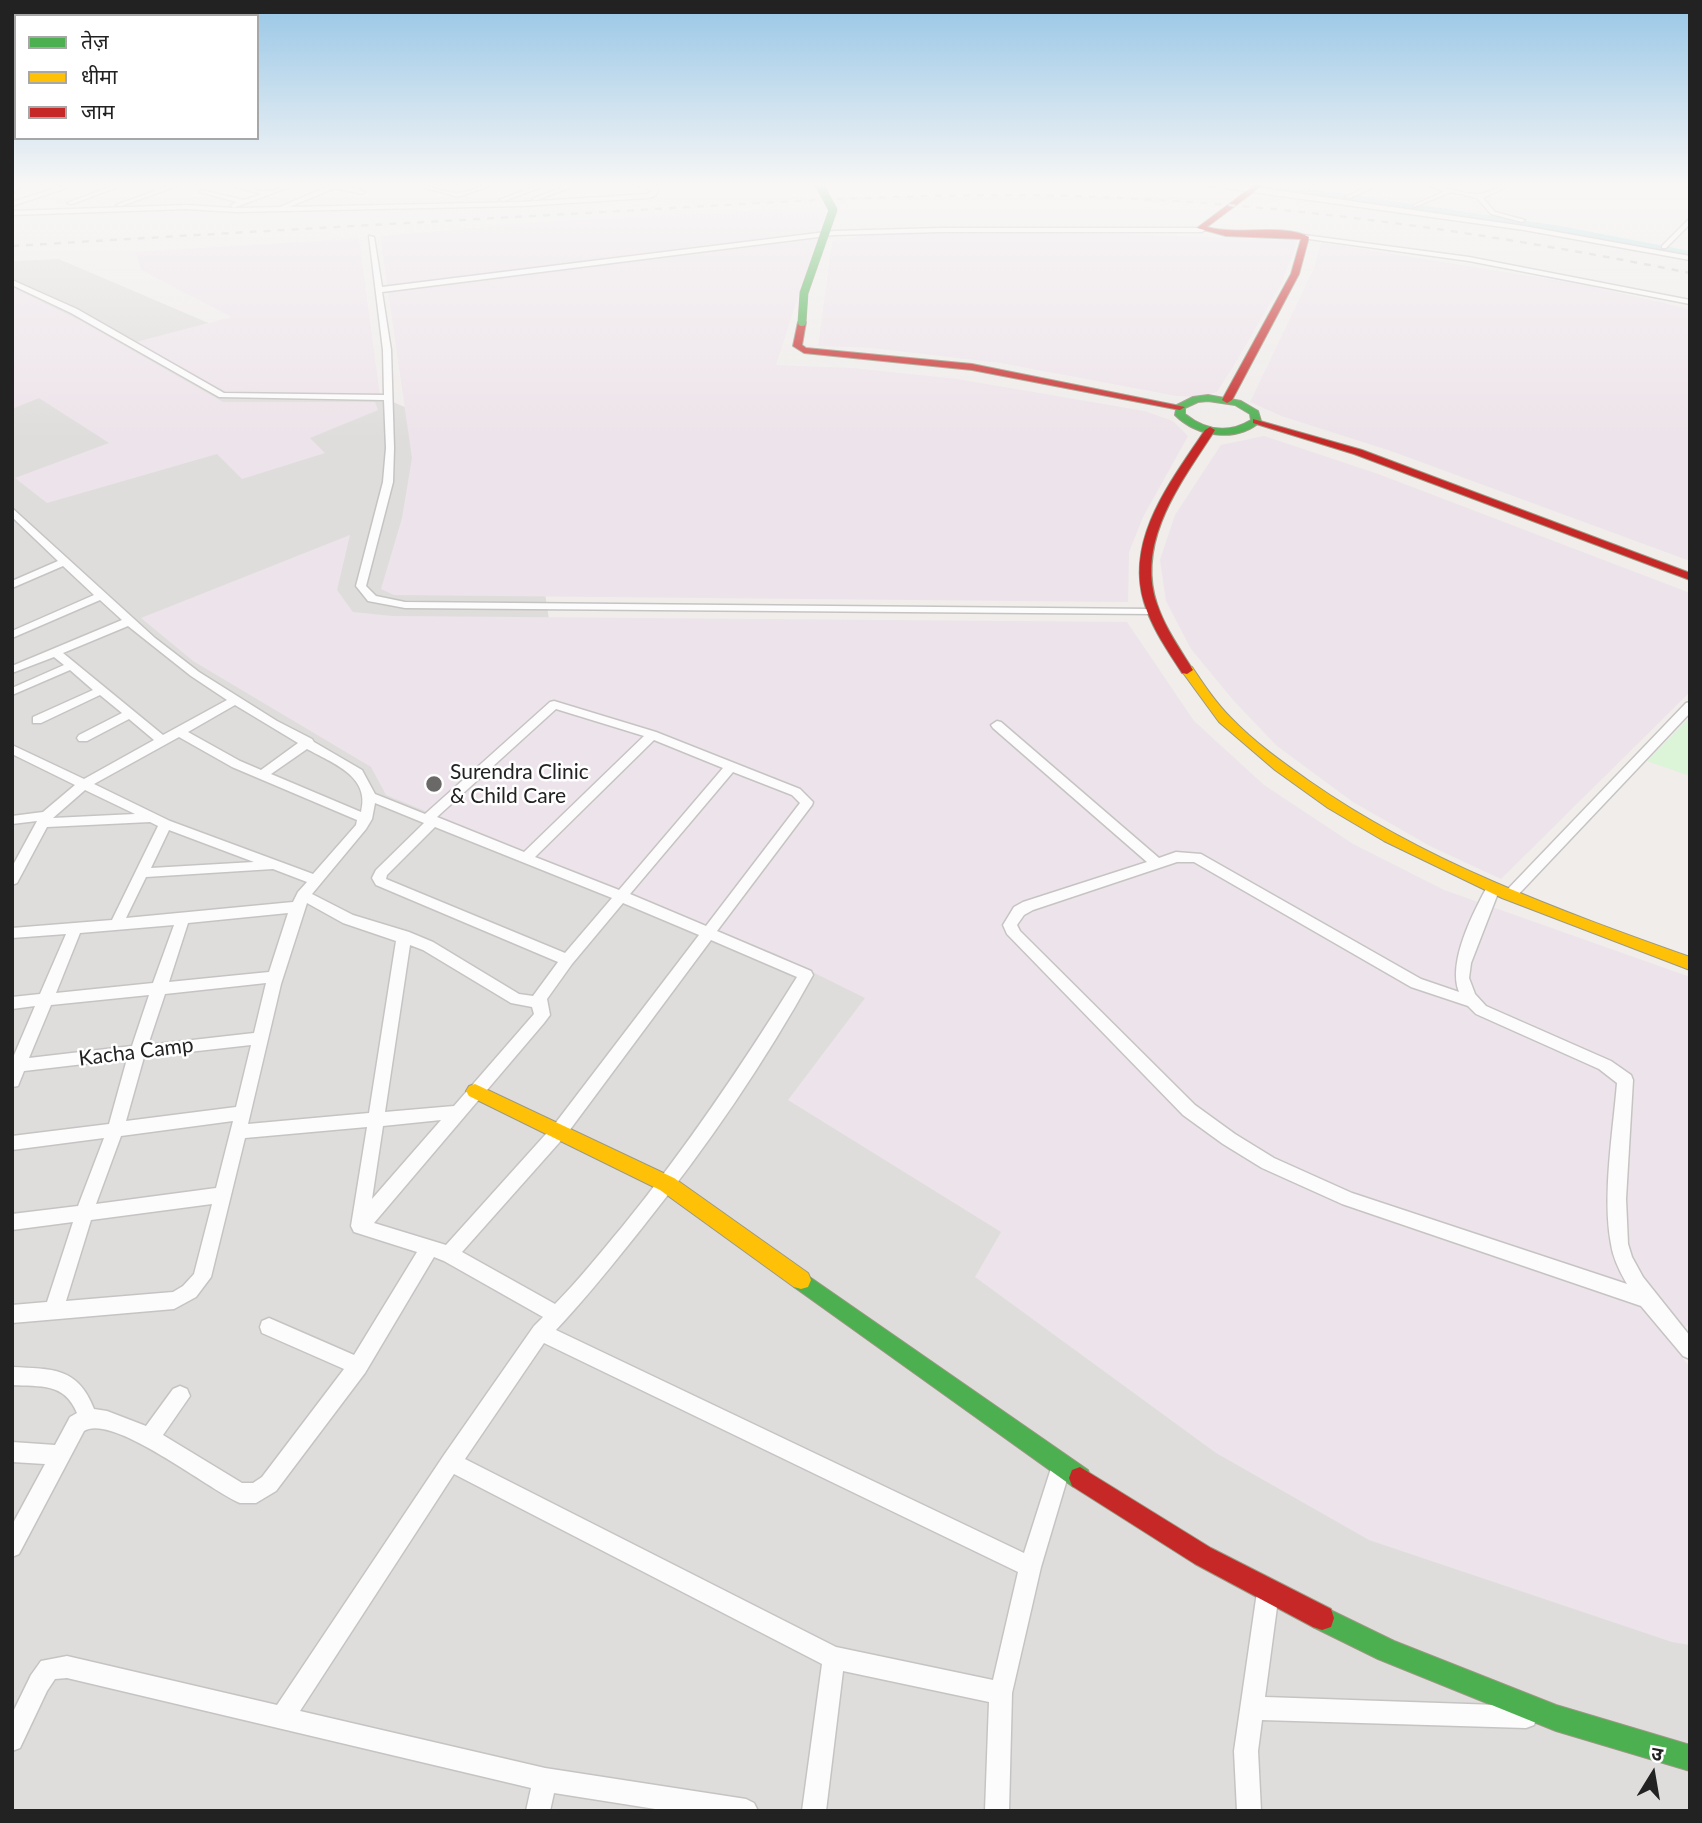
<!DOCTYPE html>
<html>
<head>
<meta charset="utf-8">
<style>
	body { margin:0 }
	#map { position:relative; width:1702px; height:1823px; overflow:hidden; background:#f0edeb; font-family:Lato,"Noto Sans Devanagari",sans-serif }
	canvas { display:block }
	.frame { position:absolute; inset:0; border:14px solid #222; pointer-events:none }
	.legend { position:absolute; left:14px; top:14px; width:245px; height:126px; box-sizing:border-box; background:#fff; border:2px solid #a7a7a7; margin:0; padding:9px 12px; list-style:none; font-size:21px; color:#222 }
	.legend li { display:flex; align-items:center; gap:14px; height:35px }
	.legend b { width:35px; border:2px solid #a7a7a7 }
	.north { position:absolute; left:1618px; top:1739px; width:70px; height:70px; -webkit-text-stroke:5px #fff; paint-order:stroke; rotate:11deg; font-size:19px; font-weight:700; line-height:28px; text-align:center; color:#222 }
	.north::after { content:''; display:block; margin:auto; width:24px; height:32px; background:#222; clip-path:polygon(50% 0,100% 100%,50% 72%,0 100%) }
</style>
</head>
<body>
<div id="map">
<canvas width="1702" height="1823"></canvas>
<div class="frame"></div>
<ul class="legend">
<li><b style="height:9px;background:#4caf50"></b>तेज़</li>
<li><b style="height:9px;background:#ffc107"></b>धीमा</li>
<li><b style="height:9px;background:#c62828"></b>जाम</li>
</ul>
<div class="north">उ</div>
</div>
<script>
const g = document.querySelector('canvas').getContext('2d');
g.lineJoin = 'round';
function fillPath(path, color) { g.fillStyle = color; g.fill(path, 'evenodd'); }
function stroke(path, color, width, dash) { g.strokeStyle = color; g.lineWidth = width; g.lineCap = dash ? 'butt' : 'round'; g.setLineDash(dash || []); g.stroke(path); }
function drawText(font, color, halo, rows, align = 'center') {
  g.font = font + ' Lato,sans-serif'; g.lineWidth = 5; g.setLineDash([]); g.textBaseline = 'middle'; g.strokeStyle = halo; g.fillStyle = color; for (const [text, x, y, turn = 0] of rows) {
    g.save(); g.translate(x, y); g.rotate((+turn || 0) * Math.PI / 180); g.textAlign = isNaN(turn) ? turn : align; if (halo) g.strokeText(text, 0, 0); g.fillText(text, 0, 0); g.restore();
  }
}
const residential = new Path2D(`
	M59,259L524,458L560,690L1690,1455V1811H12V261Z`);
const industrial = new Path2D(`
	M828,206L776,365L854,368L958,379L1145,411L1173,421L1188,436L1143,517L1129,552L1128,602L394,595L381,589L402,518L412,458L380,236L536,222Z
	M879,233L1124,234L1298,240L1282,283L1233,367L1217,392L1196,397L1176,396L1000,363L871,348L818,346L832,241Z
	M359,238L380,395L230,394L136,342L231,317L141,270L135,252Z
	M1321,242L1585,285L1690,309V561L1391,451L1281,416L1250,402L1314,268Z
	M12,287L81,321L223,402H375L378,410L310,438L325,453L242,479L217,454L47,503L15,478L109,443L39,398L12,409Z
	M1264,436L1378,474L1690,593V692L1501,879L1430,846L1353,802L1277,746L1234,701L1191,649L1166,601L1160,560L1175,515L1221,445Z
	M350,535L337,590L353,612L392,616L1127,622L1194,721L1264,785L1353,844L1444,890L1690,977V1324L1668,1340L1690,1367V1645L1672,1642L1369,1540L1216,1453L975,1277L1001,1232L788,1100L865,998L776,954L386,795L371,767L193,661L141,618Z`);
const park = new Path2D(`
	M1690,717V776L1647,761Z`);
const river = new Path2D(`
	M1247,184H1280L1561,226L1690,251V259L1561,234L1253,188Z`);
const street = new Path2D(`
	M16,184H23L12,194V188Z
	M69,184H79L12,206V202Z
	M117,184H126L72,204L67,203Z
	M174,184H183L121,206L116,205Z
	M226,184C240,184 257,193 271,191C280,189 288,184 298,184L233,208H236L280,207L333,184H342L365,192L362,194L335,188L289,207L522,202L648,194L652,190L632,184H643L659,189L655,196L648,198L522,206L236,212L187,209L12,215V211L187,205L233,208L231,205L237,202L199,192L202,190L244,200L262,194Z
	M412,184C428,184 441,192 457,193C469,193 482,184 495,184L458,197Z
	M541,184H550L504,201L499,200Z
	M570,184H579L537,200L532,199Z
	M1195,184L1254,187L1524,226L1690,256V260L1524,230Z
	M1373,184H1381L1350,198L1345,197Z
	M1422,184C1441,184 1458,194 1476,194C1488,195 1500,184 1513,184L1483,198L1495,212L1525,220L1522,222L1491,214L1477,198L1451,192L1414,207V205L1445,191Z
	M1679,184H1690V188L1680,185Z
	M1690,218V224L1666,248H1662V246Z
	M940,228H1202L1205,230L1202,232H940L834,235L382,292L391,350L394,448L393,482L366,586L376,596L405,602L1151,609L1155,610V614L405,608L368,601L356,586L383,482L386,448L384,400L219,397L71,313L12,285V280L77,309L224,393L384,395L383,350L369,236L374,237L382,287L834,231Z
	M1304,235L1469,257L1690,300V304L1469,261L1302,238Z
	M12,508L155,638L199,672L277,721L312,739L314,742L362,770L375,794L425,814L550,702L554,701L656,732L800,789L813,802L812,805L717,931L811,971L813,975C764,1064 706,1148 642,1228C614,1263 587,1297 556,1330L1024,1553L1054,1459L1061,1456L1068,1459L1071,1466L1041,1567L1012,1693L1009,1811H985L989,1702L843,1671L826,1811H802L822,1664L454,1474L300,1711L545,1768L746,1799L754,1803L758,1811H668L554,1793L550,1811H526L531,1788L67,1678L55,1679L47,1691L20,1748L12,1751V1714L31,1675L41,1661L67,1656L277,1705L444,1455L534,1326L543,1317L444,1261L434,1257L365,1373L276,1491L256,1503H240C209,1490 113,1413 84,1431L19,1554L12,1557V1525L45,1464L12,1462V1442L55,1445L70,1417L77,1413C64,1382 41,1387 12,1385V1367C52,1369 78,1367 94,1409L107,1411L146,1426L173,1389L180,1386L187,1389L190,1396L163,1435L242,1483H253L262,1477L344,1369L262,1333L260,1327L262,1321L269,1318L354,1355L417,1252L354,1232L351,1226L367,1127L245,1138L211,1277L196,1297L174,1309L12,1323V1305L47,1302L73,1222L12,1230V1214L78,1206L104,1138L12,1150V1136L109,1124L127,1059L24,1071L18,1086L12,1087V1060L35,1006L12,1009V997L40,994L66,934L12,938V928L112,920L158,826L150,822L47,827L17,883L12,885V867L37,821L12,824V816L43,812L75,785L12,754V745L84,779L154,740L129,719L87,741H79L77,738L79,735L122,713L100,695L41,723H33V717L93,690L70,670L12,695V688L64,665L54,657L12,673V666L122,620L100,600L12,638V631L94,595L63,566L12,588V581L58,561L12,517ZM128,626L191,676L227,700L163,735L63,653ZM235,705L298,743L261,770L240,761L188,732ZM556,709L644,736L524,852L437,817ZM179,737L232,767L357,820L356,825L313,874L170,821L94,784ZM654,740L723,768L619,890L535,857ZM307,749C332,763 371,776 361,812L271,774ZM733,772L792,795L800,803L706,926L630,894ZM85,790L135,814L53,818ZM375,803L424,823L376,870L372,878L376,885L558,962L533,996L519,994L433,942L409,932L353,915L312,894L366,829L372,819ZM435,827L612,898L565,953L386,879L387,875ZM169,830L254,862L151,868ZM273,869L307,882L298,892L293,902L126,918L146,877ZM307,903L343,923L396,941L369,1113L248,1124L281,984ZM623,903L699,935L554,1125L446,1245L374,1223L544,1023L550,1015L547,999L572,964ZM288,913L269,972L169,982L188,923ZM174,925L153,983L56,993L80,933ZM711,940L797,977C742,1065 687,1147 622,1227C600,1253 579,1280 555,1304L462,1252L566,1135ZM410,945L423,950L511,1003L532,1007L534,1014L454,1106L385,1112ZM266,983L254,1033L148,1045L165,994ZM149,995L132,1046L29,1058L51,1005ZM251,1045L236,1107L126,1121L144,1057ZM441,1120L372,1199L383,1126ZM233,1121L216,1188L96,1204L121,1136ZM212,1204L194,1274L183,1286L173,1292L66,1301L91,1220ZM544,1343L1018,1572L993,1680L836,1647L465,1459Z
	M1690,702V713L1515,898H1505L1503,895L1505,892L1686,703Z
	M997,721L1001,722L1159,858L1176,852L1201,854L1421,979L1459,992C1447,962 1474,911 1488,885H1498L1500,888L1471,963L1469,978L1475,994L1486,1006L1611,1061L1631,1075L1633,1080L1626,1199L1628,1244L1632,1257L1643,1277L1690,1336V1359L1683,1356L1641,1306L1342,1204L1262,1168L1223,1144L1183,1115L1007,934L1003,925L1014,907L1023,902L1147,862L993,728L991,725ZM1177,862H1194L1411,987L1468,1006L1476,1014L1599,1069L1617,1083C1613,1132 1602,1196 1611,1244C1613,1258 1620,1272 1627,1284L1352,1193L1274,1158L1235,1134L1195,1105L1020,931L1017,925L1024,915L1033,910Z
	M1268,1581L1276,1584L1279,1592L1265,1697L1526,1706L1534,1709L1537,1717L1534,1725L1526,1728L1262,1720L1258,1751L1261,1811H1237L1234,1751L1257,1592L1260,1584Z`);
const fast = new Path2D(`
	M1208,395L1241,401L1258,411L1261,421C1237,443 1197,437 1175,415L1177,405L1193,397ZM1208,401L1235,405L1250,414L1251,420C1228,434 1205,430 1185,414V408L1198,402Z
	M801,1271L1088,1470L1091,1478L1088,1486L1080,1489L1072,1486L794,1287L791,1280L794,1273Z
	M1322,1606L1394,1641L1556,1705L1690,1745V1771L1556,1731L1378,1659L1313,1627L1310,1618L1313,1609Z`);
const slow = new Path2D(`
	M1187,666L1192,667C1204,685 1216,703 1231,718C1254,742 1282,762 1309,781C1425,862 1558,910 1690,957V970L1502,898L1384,841L1328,808L1275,770L1219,722L1181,670Z
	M475,1084L674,1178L808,1273L811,1280L808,1287L801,1289L794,1287L660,1190L469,1096L466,1091L469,1086Z`);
const jam = new Path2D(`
	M1256,184H1264L1207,227C1238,236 1282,223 1309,237L1299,274L1232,400L1227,403L1222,400L1291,274L1301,239L1226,236L1197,228Z
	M802,319L806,322L802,345L806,348L972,364L1185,407L1180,410L972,370L804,353L793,346L798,322Z
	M1253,419L1362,450L1690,573V580L1354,454L1253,423Z
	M1210,427L1215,430C1183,480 1135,540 1157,604C1165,628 1180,649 1193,670L1187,674L1182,673C1168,651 1151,627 1144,602C1125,538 1172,480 1205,430Z
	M1080,1467L1211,1548L1331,1609L1334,1618L1331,1627L1322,1630L1313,1627L1195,1564L1072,1486L1069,1478L1072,1470Z`);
const rail = new Path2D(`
	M12,246C209,234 406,223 604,212C759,203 914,192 1069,196C1278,202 1485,232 1690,273`);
const fastBridge = new Path2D(`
	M802,322L804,293L833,210L819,184`);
const markers = [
	[434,784,9,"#6a6968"]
];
const poiNames = [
	["Surendra Clinic",450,772],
	["& Child Care",450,796]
];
const streetNames = [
	["Kacha Camp",136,1052,-7]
];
fillPath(residential, '#dfdddc');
fillPath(industrial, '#ede3ea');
fillPath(park, '#dcf4d7');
fillPath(river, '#bee1e3');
stroke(street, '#c6c4c3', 3);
stroke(fast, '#9b9982', 2);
stroke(slow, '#9b9982', 2);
stroke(jam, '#9b9982', 2);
fillPath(street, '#fdfcfc');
fillPath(fast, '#4caf50');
fillPath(slow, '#ffc107');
fillPath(jam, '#c62828');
stroke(rail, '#ccc', 2.5, [7, 7]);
stroke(fastBridge, '#9b9982', 9, []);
stroke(fastBridge, '#4caf50', 8);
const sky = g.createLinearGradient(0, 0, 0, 439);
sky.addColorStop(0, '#97c6e6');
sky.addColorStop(0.42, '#f8f7f6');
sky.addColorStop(1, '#f8f7f600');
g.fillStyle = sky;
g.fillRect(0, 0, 1702, 439);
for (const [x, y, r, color] of markers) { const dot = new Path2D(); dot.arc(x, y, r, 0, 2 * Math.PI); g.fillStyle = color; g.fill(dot); stroke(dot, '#fff', 2.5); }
drawText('21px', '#222', '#fff', poiNames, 'left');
drawText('21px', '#222', '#fff', streetNames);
</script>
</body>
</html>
